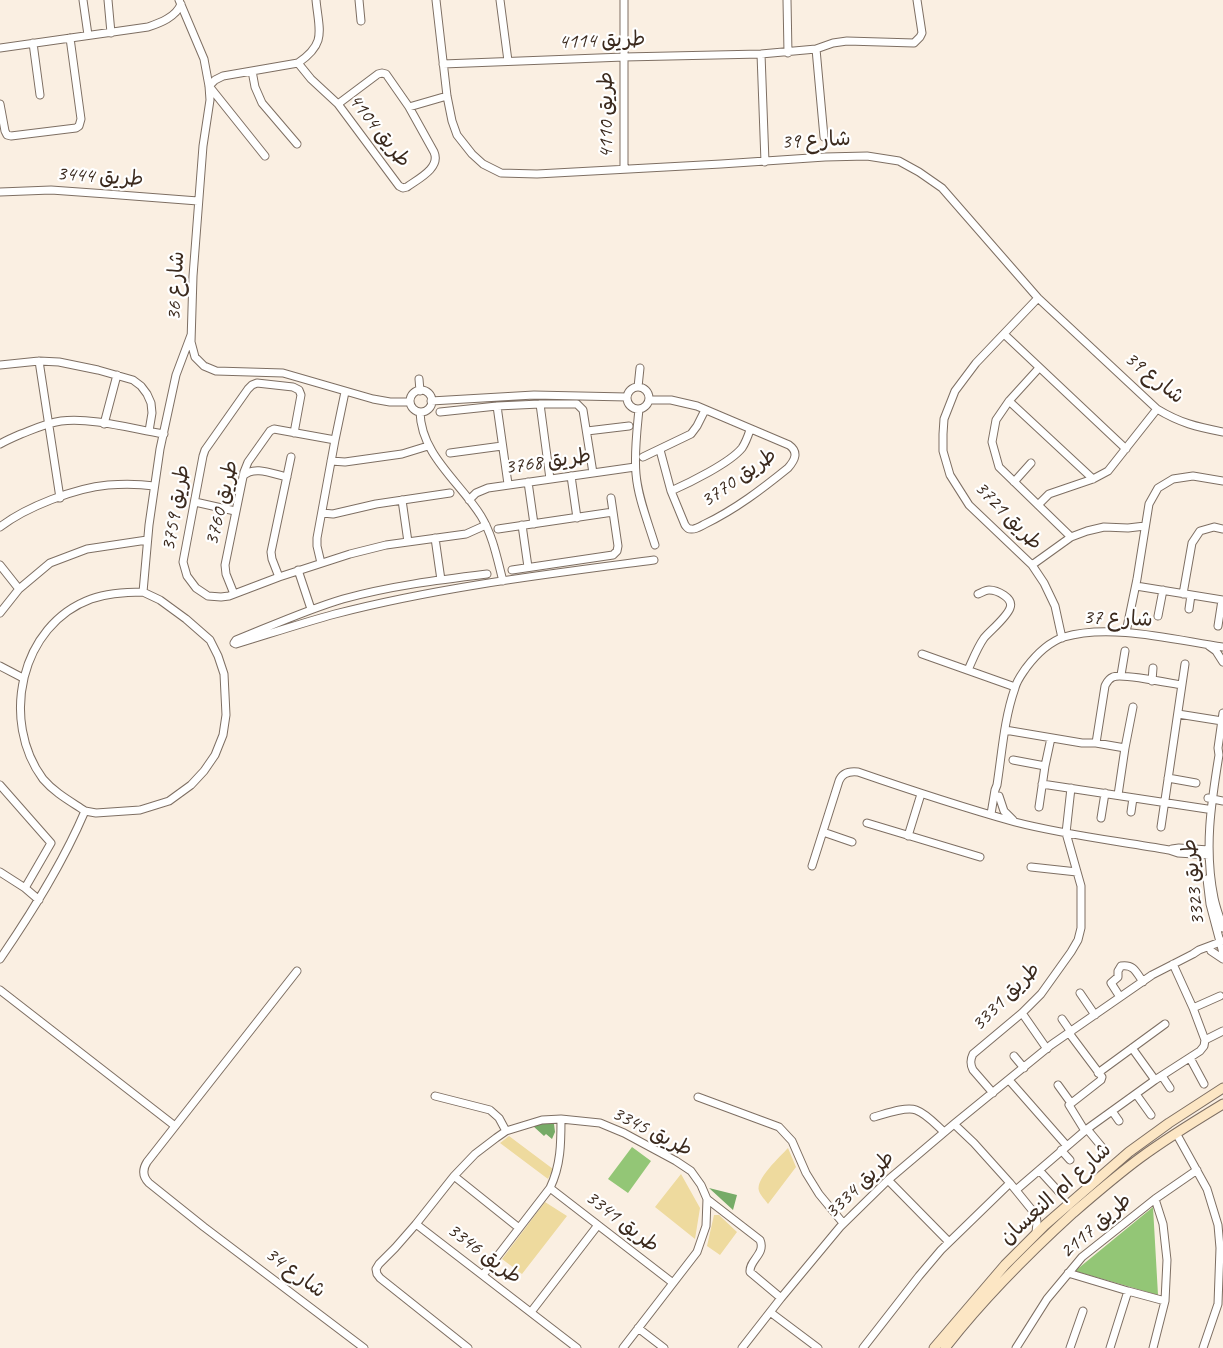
<!DOCTYPE html>
<html>
<head>
<meta charset="utf-8">
<style>
	body { margin:0 }
	canvas { display:block; background:#faefe2 }
</style>
</head>
<body>
<canvas width="1223" height="1348"></canvas>
<script>
const g = document.querySelector('canvas').getContext('2d');
g.lineJoin = 'round';
function fillPath(path, color) { g.fillStyle = color; g.fill(path, 'evenodd'); }
function stroke(path, color, width, dash) { g.strokeStyle = color; g.lineWidth = width; g.lineCap = dash ? 'butt' : 'round'; g.setLineDash(dash || []); g.stroke(path); }
function drawText(font, color, halo, rows, align = 'center') {
  g.font = font + ' Caveat,"Playpen Sans Arabic",sans-serif'; g.lineWidth = 4.5; g.setLineDash([]); g.textBaseline = 'middle'; g.strokeStyle = halo; g.fillStyle = color; for (const [text, x, y, turn = 0] of rows) {
    g.save(); g.translate(x, y); g.rotate((+turn || 0) * Math.PI / 180); g.textAlign = isNaN(turn) ? turn : align; if (halo) g.strokeText(text, 0, 0); g.fillText(text, 0, 0); g.restore();
  }
}
const green = new Path2D(`
	M632,1147L651,1161L628,1193L608,1179Z
	M1153,1207L1158,1295L1075,1271Z`);
const forest = new Path2D(`
	M543,1121L554,1124L555,1132L552,1139L546,1134L544,1136L533,1126Z
	M709,1188L737,1195L733,1210Z`);
const sand = new Path2D(`
	M509,1136L553,1169L548,1179L500,1143Z
	M788,1148L796,1167L768,1204C766,1201 760,1195 759,1191C755,1179 780,1157 788,1148Z
	M681,1174L700,1208L695,1239L655,1207Z
	M545,1202L567,1216L522,1274L502,1259Z
	M714,1215H719L737,1232L720,1255L707,1246Z`);
const minor = new Path2D(`
	M83,0L88,35
	M108,0L111,33
	M179,0L204,59L209,86L210,100L203,146L193,276L191,342L195,357L204,366L216,371L283,373L373,399L390,402H410
	M359,0L361,21
	M436,0L447,96L452,121L457,135L472,154L483,164L501,173L537,174L721,164L825,157L867,156L899,161L919,172L942,188L1038,298L1157,409C1180,423 1197,427 1223,432
	M500,0L508,61
	M787,0L788,53
	M33,43L40,95
	M0,48L148,27C160,23 176,17 181,4
	M816,49L824,137
	M761,54L765,162
	M298,63L311,79L338,104L399,186L403,188L407,187C418,179 441,168 434,152L409,107L386,74L382,73L378,74L338,104
	M443,64L624,57L761,54L816,49L833,43L847,41L914,43L920,37L922,33L917,0
	M252,71L255,87L262,103L297,144
	M0,104L5,131L7,135L11,136L76,128L79,126L81,119L70,38
	M409,107L447,96
	M265,156L209,86L215,80L223,76L298,63C327,43 319,31 316,0
	M624,169V0
	M0,192L51,190L107,194L198,201
	M1038,298L976,363L955,391L944,419L943,434V451L950,475L969,505L1032,565L1044,583L1055,606L1062,638
	M1004,334L1126,449
	M39,361L60,498
	M0,365L39,361L59,362L98,370L133,380L141,386L147,394L151,403L152,413L149,431
	M1039,368L1009,401L996,420L992,442L999,467L1071,537
	M419,379L420,391
	M638,387L640,368
	M627 398a11 11 0 1 1 22 0a11 11 0 1 1-22 0Z
	M410 401a11 11 0 1 1 22 0a11 11 0 1 1-22 0Z
	M649,400H671L697,406L789,445C799,452 795,460 788,468C762,489 736,509 705,524C701,526 695,530 691,529C687,529 687,527 685,525L671,491L660,450
	M431,401L534,395L627,397
	M1009,401L1093,479
	M540,404L550,479
	M497,406L508,484
	M639,409C637,430 634,453 636,474C638,498 648,522 655,545
	M420,412C421,455 460,482 481,516C493,536 497,558 503,581
	M440,412L497,406L540,404H577L583,410L593,473
	M104,424L117,375
	M587,431L629,426
	M294,433L301,395L299,390L293,387L257,383L252,385L248,389L205,450L203,456L183,562L187,576L196,588L208,596L221,597L229,596L279,577L350,554L386,545L466,534L486,525
	M0,444C7,440 14,437 21,434C34,429 47,423 61,421C91,417 133,429 164,434
	M450,453L502,446
	M643,457L691,434L697,426L705,410
	M331,461L345,462L402,454L428,446
	M243,476C254,465 273,474 287,477
	M571,476L577,518
	M528,482L534,524
	M1014,482L1031,463
	M671,491C689,483 730,463 742,448C746,442 748,436 750,430
	M402,500L408,542
	M469,500L476,493L488,488L635,467
	M195,502L235,511
	M1038,505L1049,494L1093,479L1108,471L1157,409
	M322,513L333,514L376,504L450,493
	M522,525L528,567
	M0,527C26,507 75,488 108,485C124,484 139,484 154,486
	M498,529L613,512
	M435,538L441,580
	M321,563L317,546V538L335,440L345,392
	M0,565L19,589
	M1032,565L1071,537L1087,531L1104,527L1128,528L1145,526
	M298,570L311,609
	M512,570L613,555L617,551L618,546L611,498
	M487,574C438,580 390,586 343,599C306,610 271,626 236,640L234,643L236,644C269,634 302,623 335,614C439,587 548,574 654,560
	M279,577L272,559L271,552L291,457
	M1136,586L1223,600
	M234,594L226,574L225,565L244,472L248,462L270,431L274,429L335,440
	M1183,594L1192,543L1200,531L1214,527L1223,529
	M1189,609L1191,595
	M0,613L19,589L50,563L87,549L147,540
	M1158,616L1163,590
	M1218,626L1222,600
	M1126,632L1137,579L1149,504L1158,488L1173,479L1193,476L1223,481
	M1209,646L1216,651L1223,662
	M922,654L1015,687
	M0,666L21,677
	M968,670C973,659 977,648 984,638C991,630 1007,617 1010,608C1014,598 997,590 989,590C985,590 981,593 978,594
	M1121,675L1125,651
	M1152,681L1153,668
	M1223,713L1218,748L1219,755C1211,804 1204,849 1214,898C1216,908 1220,918 1223,928
	M1178,714L1222,721
	M1005,730L1082,743H1096L1125,748
	M1096,743L1105,686C1107,682 1108,679 1113,677C1121,673 1169,683 1181,685
	M1013,760L1045,766
	M1168,778L1196,783
	M1042,784L1207,809
	M0,785L51,843L25,888
	M1118,795L1125,748L1133,707
	M999,796L1004,811L1013,820
	M1208,798L1223,801
	M1039,807L1045,766L1051,738
	M85,811C70,801 55,793 43,779C0,721 20,625 91,599C108,593 125,592 143,592
	M1131,812L1133,798
	M991,814L995,790L997,785C1002,753 1004,719 1015,688C1017,680 1022,674 1026,668C1035,656 1049,642 1064,637C1110,623 1175,640 1223,647
	M1101,818L1105,793
	M867,823L980,857
	M1161,827L1185,664
	M823,832L852,842
	M908,836L921,794
	M1172,849L1179,848L1209,850
	M812,866L839,781C842,773 849,771 858,772C910,790 962,807 1015,822C1065,835 1118,841 1169,850L1178,853L1209,855
	M1031,867L1077,872
	M0,872L25,888L39,900
	M1207,879L1210,904L1223,953
	M1211,951L1223,959
	M0,959C32,912 63,863 85,811L96,813L140,810L169,801L191,785L204,771L215,755L223,735L226,715L224,674L218,656L210,640L186,619L160,600L143,592L149,525L160,449L176,375L191,335
	M297,971L147,1162C142,1170 143,1177 149,1183L204,1227L364,1348
	M0,990L175,1126
	M1080,993L1095,1015
	M1120,997L1111,983L1118,977V971L1121,966C1134,964 1136,972 1143,982
	M1193,1008L1220,996
	M1022,1013L1047,1049
	M1062,1019L1071,1032
	M1069,1033L1102,1077L1101,1080L1069,1105L1085,1131
	M1205,1040L1223,1031
	M1132,1048L1155,1080
	M1014,1056L1024,1068
	M1190,1058L1204,1084
	M1098,1073L1165,1024
	M1162,1076L1170,1088
	M1009,1080L1067,1146
	M1058,1085L1071,1103
	M993,1093L973,1070C970,1064 970,1060 973,1054L1022,1013L1041,994L1071,952L1078,940L1081,928V886L1066,833L1071,788
	M1136,1094L1151,1115
	M435,1096L490,1110L499,1118L506,1131
	M698,1097L779,1127L792,1141L806,1173L819,1194L843,1223
	M1112,1111L1119,1121
	M874,1117C885,1114 906,1106 916,1110C927,1114 936,1125 944,1132
	M954,1124L974,1143L1010,1183L1036,1215L1037,1222L1036,1233
	M1087,1129L1106,1152
	M1176,1133L1207,1189L1218,1225L1220,1248L1218,1304L1203,1348
	M1061,1150L1070,1160
	M1039,1170L1059,1192
	M454,1176L519,1228
	M888,1180L949,1242
	M550,1188L673,1283
	M1016,1190L1087,1129L1155,1080L1200,1051L1204,1046L1205,1040L1193,1008L1173,964
	M707,1199L760,1240C766,1254 749,1260 750,1272L781,1298
	M416,1224L577,1348
	M1068,1273L1128,1291L1165,1301
	M483,1275L550,1188C561,1165 561,1143 561,1119
	M531,1312L598,1225
	M770,1312L818,1348
	M638,1328L664,1348
	M468,1348L380,1278L377,1274L376,1269L379,1264L395,1248L416,1224L454,1176L475,1154L496,1138L506,1131L542,1120L561,1119L600,1123L624,1133L676,1161L691,1171L701,1185L707,1199L706,1226L697,1252L623,1348
	M742,1348L781,1298L840,1227L888,1180L954,1124L1051,1045L1152,975L1193,954L1199,950L1223,941
	M863,1348L919,1276L941,1250L1010,1183
	M1016,1348L1047,1299L1082,1257L1155,1199L1197,1170
	M1070,1348L1083,1311
	M1110,1348L1128,1291
	M1153,1348L1165,1301L1167,1260L1163,1224L1155,1199`);
const secondary = new Path2D(`
	M934,1348L1005,1265L1045,1225L1129,1152L1169,1123L1223,1088
	M945,1348C983,1299 1027,1255 1073,1213C1095,1194 1117,1175 1140,1158C1167,1138 1195,1121 1223,1104`);
const streetNames = [
	["طريق 4114",602,41,-2],
	["طريق 4110",606,115,-90],
	["طريق 4104",379,131,52],
	["شارع 39",816,141,-3],
	["طريق 3444",100,177,4],
	["شارع 36",176,286,-87],
	["شارع 39",1154,378,39],
	["طريق 3768",548,462,-8],
	["طريق 3770",739,478,-35],
	["طريق 3760",222,503,-76],
	["طريق 3759",176,508,-80],
	["طريق 3721",1008,516,46],
	["شارع 37",1118,619,2],
	["طريق 3323",1194,882,-96],
	["طريق 3331",1006,997,-45],
	["طريق 3345",652,1132,27],
	["طريق 3334",860,1185,-44],
	["شارع ام النعسان",1056,1194,-42],
	["طريق 3341",622,1222,38],
	["طريق 2117",1096,1226,-41],
	["طريق 3346",484,1254,37],
	["شارع 34",295,1273,37]
];
fillPath(green, '#93c676');
fillPath(forest, '#76ab67');
fillPath(sand, '#eeda9e');
stroke(minor, '#7e6f63', 9);
stroke(secondary, '#7e6f63', 11);
stroke(minor, '#fff', 7);
stroke(secondary, '#fce6c4', 9);
drawText('21px', '#3b2a1e', '#fff', streetNames);
</script>
</body>
</html>
